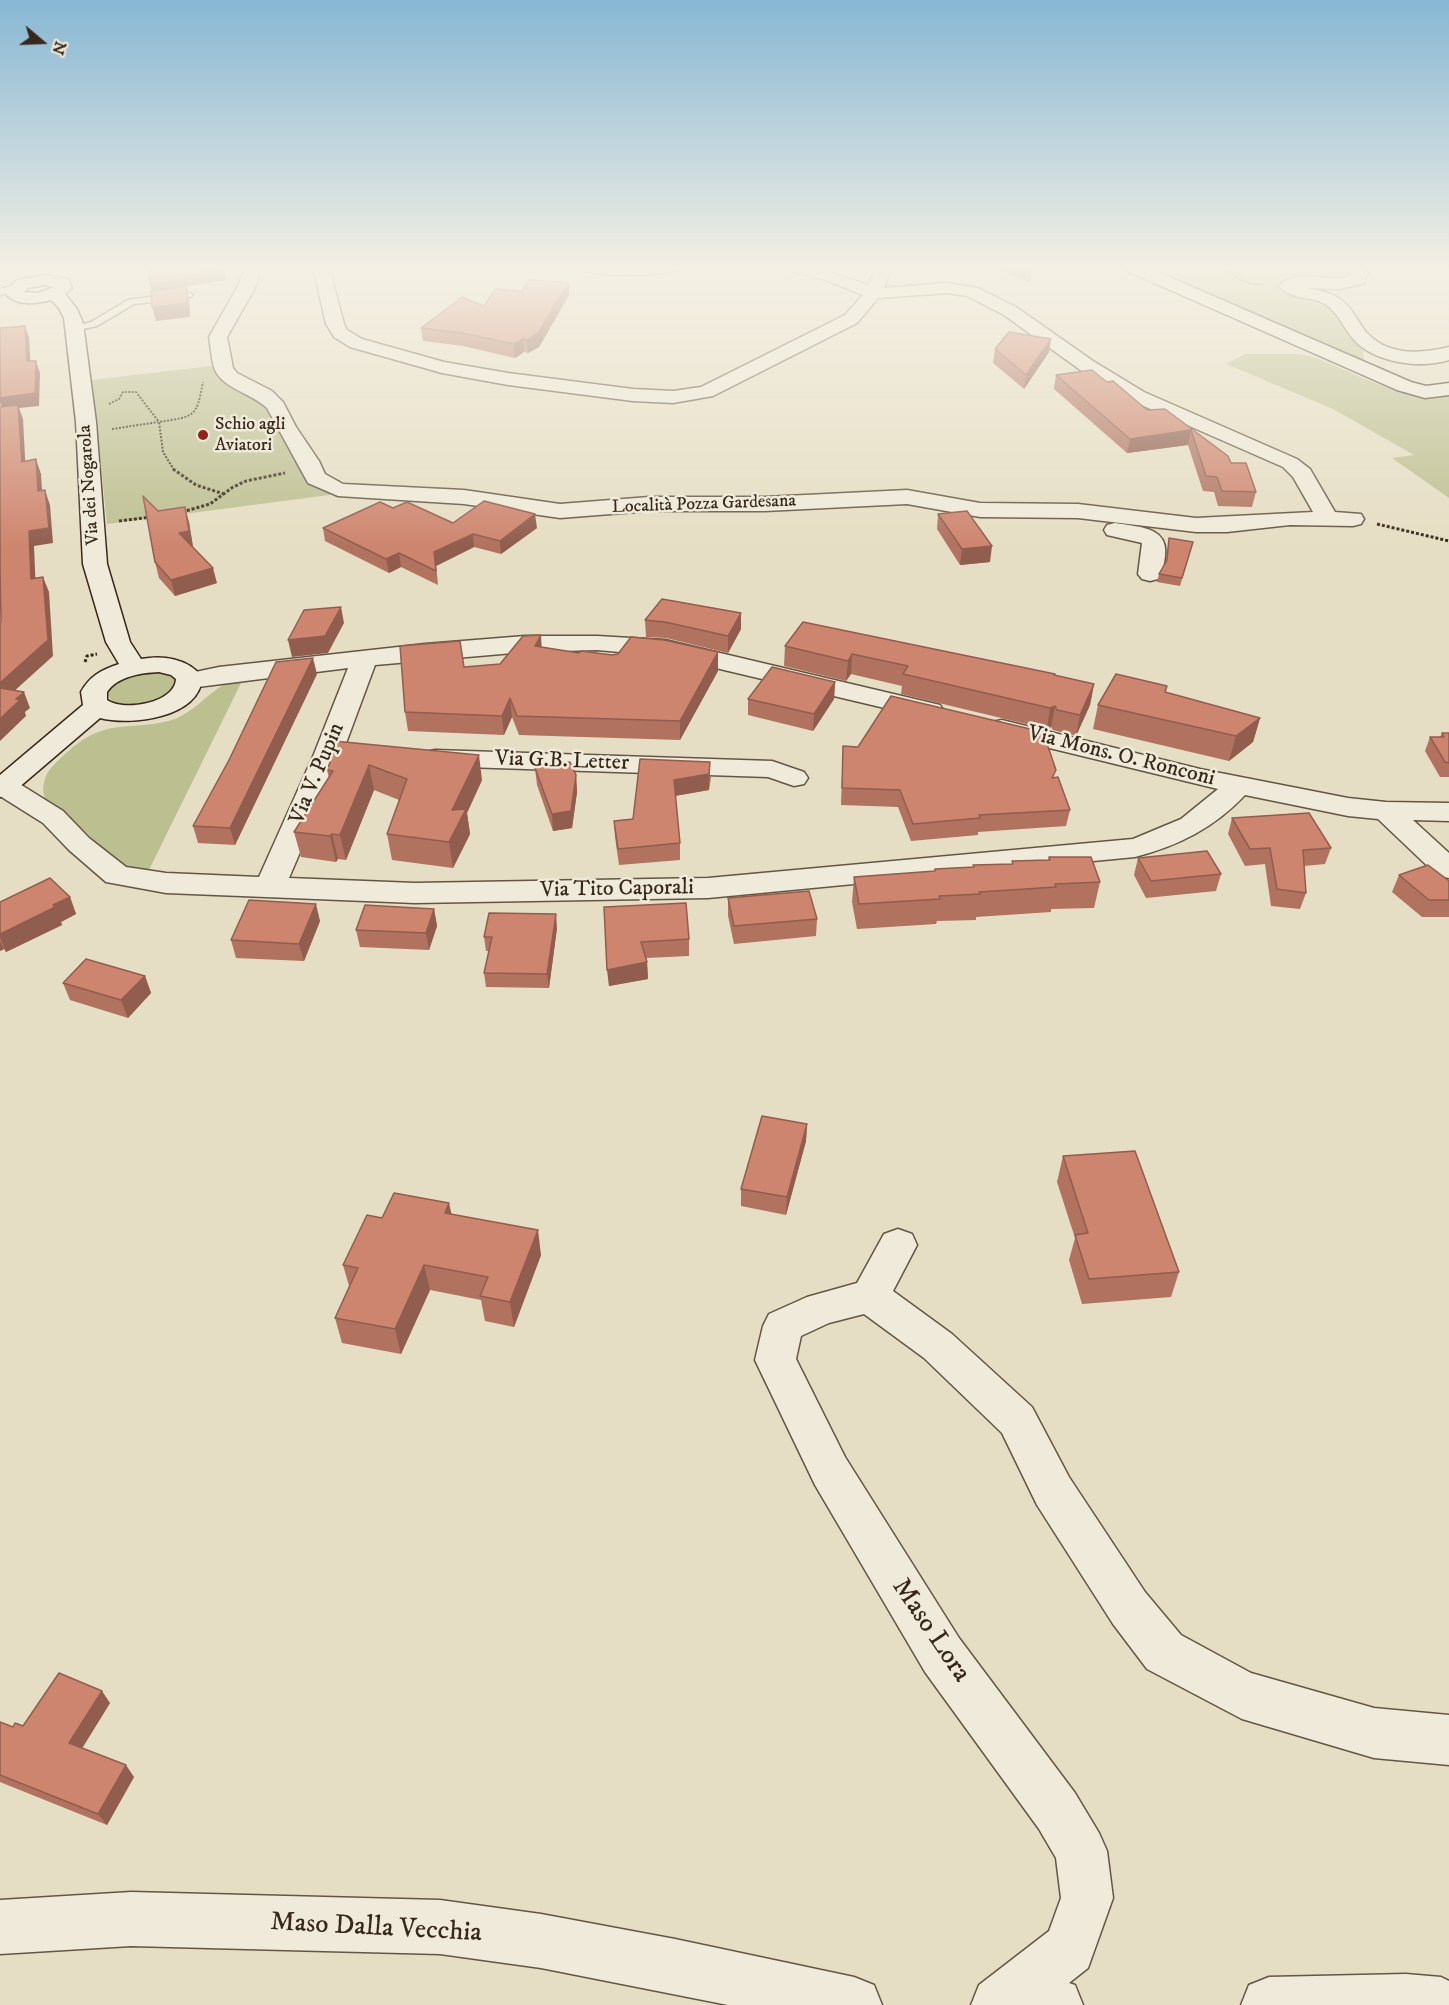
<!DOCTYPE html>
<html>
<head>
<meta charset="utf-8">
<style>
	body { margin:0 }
	#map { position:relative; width:1449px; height:2005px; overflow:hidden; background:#e6dec4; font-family:"IM FELL DW Pica",serif }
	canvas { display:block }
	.north { position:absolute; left:12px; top:12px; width:60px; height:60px; -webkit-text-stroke:4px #efead9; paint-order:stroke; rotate:109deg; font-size:16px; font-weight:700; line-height:24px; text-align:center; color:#38281b }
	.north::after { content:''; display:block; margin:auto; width:21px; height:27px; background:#38281b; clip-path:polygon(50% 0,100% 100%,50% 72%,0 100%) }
</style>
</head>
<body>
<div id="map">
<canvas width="1449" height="2005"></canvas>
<div class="north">N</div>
</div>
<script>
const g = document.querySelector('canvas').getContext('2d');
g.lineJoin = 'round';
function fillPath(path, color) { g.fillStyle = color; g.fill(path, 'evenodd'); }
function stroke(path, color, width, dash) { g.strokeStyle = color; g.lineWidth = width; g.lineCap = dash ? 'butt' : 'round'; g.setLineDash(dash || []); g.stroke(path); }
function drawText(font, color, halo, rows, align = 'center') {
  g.font = font + ' "IM FELL DW Pica",serif'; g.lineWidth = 5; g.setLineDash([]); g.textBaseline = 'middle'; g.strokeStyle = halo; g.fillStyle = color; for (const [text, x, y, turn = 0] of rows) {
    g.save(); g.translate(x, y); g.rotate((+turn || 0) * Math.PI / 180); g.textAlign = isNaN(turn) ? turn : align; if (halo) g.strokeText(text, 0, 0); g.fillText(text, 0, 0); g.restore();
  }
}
const green = new Path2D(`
	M1136,267H1346L1352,279L1284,288L1282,291L1331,309L1349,335L1363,349L1364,365L1168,283Z
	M1245,354H1299L1314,357C1355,373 1405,402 1449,395V498L1392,458L1414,455L1333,409L1226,364Z
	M219,365L262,396L337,494L107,524L92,380Z
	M155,671L165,673L176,681L177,686C174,690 171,695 168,698C155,707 113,714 108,694C114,675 138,673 155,671Z
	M233,681H242L147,874C121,871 117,862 100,846C83,829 64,812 45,799C40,782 47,770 60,759C77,742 95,729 120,727C138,725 157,725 175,719C199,709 212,687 233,681Z`);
const pathFar1 = new Path2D(`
	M1217,267L1248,283L1263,285
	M109,404L119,399L123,392H136L159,422
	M112,429L158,422
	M174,470L163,452L159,422C196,416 196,418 203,382`);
const path = new Path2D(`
	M173,469L196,485L224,494
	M182,512L210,504L233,487L246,481L285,473
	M119,521L151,517
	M1377,524L1449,541
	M85,662L87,656L97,654`);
const lane = new Path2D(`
	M15,285L20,288L18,290L0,295V289Z
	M188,292L193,295L191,297L134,304L97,326L74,331L69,328L91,322L128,300Z`);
const street = new Path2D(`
	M245,267H261L256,286L227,337L233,368L237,373L272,391L283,402L296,427L319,461L325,474L343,484L464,490L560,504L649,497H765L907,490L980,503L1078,504L1196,518L1313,512L1293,477L1283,467L1130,400L1079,369L1004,315L967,296L947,293L878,298L857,323L713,396L673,403L633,401L508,385L442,373L350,347L334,337L326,324L313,267H329L344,324L347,330L362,339L444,362L508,373L633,389L673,391L701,387L845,315L863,295L823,279L790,271L788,267H815L868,285L876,267H892L884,288L947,283L978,288L1016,307L1093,361L1144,392L1297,459L1310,469L1335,512L1361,514L1364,519L1361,524L1353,526L1290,525L1227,532H1196L1078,518L980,517L907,504L765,511H649L560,518L464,504L338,496L308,483L267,408C253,394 224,389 215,370C211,360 211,347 209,337L238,286Z
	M575,267H680C672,278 583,277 575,267Z
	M1346,267H1363L1368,273L1363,284L1339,289L1305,288C1317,290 1330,292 1340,299C1352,307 1357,321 1366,332C1387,356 1421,354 1449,347V360C1421,369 1375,363 1354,340C1344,329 1339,313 1325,304C1312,296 1290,300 1279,286C1293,269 1327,281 1346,278L1351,274Z
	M1115,523C1137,527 1169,526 1165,556C1164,564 1163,572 1158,579L1150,581L1142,579L1138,574L1142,543L1107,535L1104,530L1107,525Z
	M525,636H597L665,640L940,705L944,711L940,717L931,719L665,656L597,650L525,652L375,665L342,754L289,878L415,883L708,878L1133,839L1181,819L1218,789L992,734L989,728L992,722L1002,720L1200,769L1348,798L1386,802L1449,803V821L1413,820L1449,853V878L1438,876L1378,819L1348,816L1245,795C1214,828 1178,846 1135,857L708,898L415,903L166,893L106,882L69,850L43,823L0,796V780L15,781L63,811L89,838L126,867L166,873L259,877L314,754L348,668L190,688L181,685L177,680L181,675L219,667L425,644Z
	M435,750L772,761L804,772L808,778L804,784L794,786L768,777L435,766L425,764L421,758L425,752Z
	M898,1229L912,1234L917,1245L893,1291L952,1334L1032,1407L1069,1477L1145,1592L1181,1635L1251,1673L1374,1708L1449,1715V1765L1374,1758L1242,1719L1147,1669L1113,1624L1037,1505L1002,1433L924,1358L864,1314L829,1323L801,1336L796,1359L845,1457L959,1638L1075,1793L1099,1833L1107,1851L1113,1898L1088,1968L1069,1983L1075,1985L1083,2005H971L979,1985L1049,1931L1061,1898L1056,1858L1039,1829L925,1672L815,1485L755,1360L763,1326L769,1314L807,1297L857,1283L884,1234Z
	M131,1892L440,1900L541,1914L675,1939L854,1977L874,1985L882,2005H728L541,1968L440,1954L131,1946L0,1954V1900Z
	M1406,1974L1441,1977L1449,1981V2005H1241L1249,1985L1269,1977Z`);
const secondary = new Path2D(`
	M1125,267H1146L1411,382L1426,386L1449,383V395L1425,398L1397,390L1127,271Z
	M45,275L68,279L72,288L65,294L77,309L83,323L96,422L107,564L130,642L141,659C162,655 188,658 202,677C201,718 130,726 100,718L10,795L0,797V775L83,705L81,692C90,676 101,670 119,664L106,642L83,564L76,422L64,318L59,308L51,300C35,304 16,307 4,292L17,280ZM45,285L54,287L38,293L24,292L28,288ZM159,672L171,675L176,679C175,703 124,712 107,700V692C118,676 141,673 159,672Z`);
const wall = new Path2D(`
	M992,267H1032V270L1031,283Z
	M569,282V295L539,347L528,353L524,352L515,358L463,346L423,341L421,328L484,306L522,291Z
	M995,349L1049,352L1024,389L993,363Z
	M1056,375L1107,382L1147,410L1165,409L1231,463L1256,492L1252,507L1218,506L1214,492L1203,491L1188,445L1127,453L1054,389Z
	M393,508L453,523L537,528L501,554L474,547L436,566L438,585L401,567L389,573L325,541L323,528Z
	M158,511L189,522L193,547H192L217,583L175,596L159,578L155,562Z
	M938,514L990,562L960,565L937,529Z
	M1169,538L1193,542L1180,586L1157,582L1159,574L1166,562Z
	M662,599L741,629L728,653L666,638L646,637L645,620Z
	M785,646L1054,675L1094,684L1090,705L1076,736L1053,730L1051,727L1047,729L901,694L902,686L851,674L846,681L784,666Z
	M542,647L579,653L612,655L718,652V671L680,740L519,735L512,717L504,735L408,731L405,712L464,667L500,664Z
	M317,674L235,845L198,843L193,826Z
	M835,682L834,699L813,731L748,715V699Z
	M1166,693L1260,718L1253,742L1229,761L1093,729L1098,705Z
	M1442,733H1449V777H1440L1425,751L1430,737H1440Z
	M843,746L1054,778L1070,810L1066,826L978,832V835L911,841L898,807L841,805Z
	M330,750L482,780L467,813L470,834L453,868L392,860L387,834L399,800L374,790L346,860L338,859L336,862L301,857L294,832L329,778L327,770L332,758Z
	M640,759L711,777L709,790L675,796L680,843V860L619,865L615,837L614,821L633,819Z
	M535,768L576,775L577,792L572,828L553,831L537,785Z
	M1232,818L1331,848L1325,864L1304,866L1306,893L1300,909L1271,906L1265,864L1245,866L1228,834Z
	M1049,857L1100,882L1094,908L1051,909V912L976,917V920L937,921L936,924L857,929L852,902L854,877L934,871L935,869L973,867V865L1012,864V861L1048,860Z
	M1138,858L1221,874L1216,891L1146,898L1134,875Z
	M1399,875L1449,881V917H1422L1392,892Z
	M70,897L76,914L61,922L62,925L6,952L4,949L0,951V902Z
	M728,898L817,919L816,936L734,944L728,916Z
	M604,907L689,939V956L646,958L647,962L648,979L609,986Z
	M434,909L437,926L429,950L360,947L356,930Z
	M320,921L304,961L236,958L231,940Z
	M557,928L549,988L486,987L484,973L489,951H486L484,937Z
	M145,976L151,993L128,1018L70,1000L63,983Z
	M807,1124L806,1141L786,1215L741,1206V1189Z
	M1063,1156L1179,1272L1171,1297L1082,1304L1069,1260L1075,1238L1057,1182Z
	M452,1214L541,1255L514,1327L485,1321L481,1300L430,1290L401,1354L342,1343L335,1318L349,1286L343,1265L382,1218Z
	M110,1703L82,1748L134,1777L107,1825L0,1782V1722L13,1727L23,1726Z`);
const shadedWall = new Path2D(`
	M224,270L227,280L187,286L189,300L190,317L156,321L152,307L153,294L150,284L184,276Z
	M569,282V295L539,347L528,353L527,340Z
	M25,326L29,337L31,374L27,361Z
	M523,339L524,352L515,358L514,344Z
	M1051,339L1049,352L1024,389L1026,375Z
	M36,361L40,373L39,406L19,408L23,419L26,476L2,410L0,403V398Z
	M1191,430L1188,445L1127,453L1130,439Z
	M36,459L41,474L43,506L38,491Z
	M45,490L50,505L53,543L34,546L36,594L31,579L29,531Z
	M185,507L189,522L193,547L183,548L179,533Z
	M535,514L537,528L501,554L500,541Z
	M473,534L474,547L436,566L438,585L434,552Z
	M992,546L990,562L960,565L962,549Z
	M399,553L401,567L389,573L386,559Z
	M213,568L217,583L175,596L171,580Z
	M43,577L49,592L53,656L1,703L0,700V683Z
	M341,607L344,623L328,653L292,657L288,640Z
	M741,613V629L728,653V636Z
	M541,635L542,654L535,646Z
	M718,652V671L680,740V721Z
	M852,654L851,674L846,681L848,661Z
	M313,658L317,674L235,845L230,828Z
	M835,682L834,699L813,731L814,714Z
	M1094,684L1090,705L1076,736L1080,715Z
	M24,692L30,708L25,712L26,716L0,741V719L16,699Z
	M510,698L512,717L504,735L502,716Z
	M1055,706L1051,727L1047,729L1050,708Z
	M1260,718L1253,742L1229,761L1236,736Z
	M479,755L482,780L467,813L470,834L453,868L449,842L452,810Z
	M710,762L709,790L674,796V780Z
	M369,765L374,790L346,860L340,835Z
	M576,775L577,792L572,828L553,831L552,814Z
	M332,834L338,859L336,862L330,836Z
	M70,897L76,914L61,922L62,925L6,952L0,937V934L53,905Z
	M316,904L320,921L304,961L299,944Z
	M434,909L437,926L429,950L426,933Z
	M556,914L557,928L549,988L547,974Z
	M0,941L4,949L0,951Z
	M647,962L648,979L609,986L607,970Z
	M145,976L151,993L128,1018L121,1000Z
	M807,1124L806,1141L786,1215L787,1197Z
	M449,1203L455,1229L445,1213Z
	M538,1230L541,1255L514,1327L510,1302Z
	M424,1265L430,1290L401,1354L395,1329Z
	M102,1691L110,1703L78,1755L69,1743Z
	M126,1765L134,1777L107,1825L98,1814Z`);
const building = new Path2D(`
	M148,267H223L224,270L184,276L185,279L150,284Z
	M1023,267H1032V270Z
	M529,280L569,282L538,333L527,340L523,339L514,344L462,333L421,328L462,297L484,306L495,289L522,291Z
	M186,286L187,303L152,307L151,291Z
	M25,326L27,361H36L35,393L0,398V328Z
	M1009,332L1051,339L1026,375L995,349Z
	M1092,370L1107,382L1113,381L1147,410L1165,409L1228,456L1231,463H1246L1256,492L1222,491L1217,477L1206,476L1191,430L1130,439L1056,375Z
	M18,405L22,462L36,459L38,491L45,490L49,528L29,531L31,579L43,577L48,640L0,683V622L1,621L0,568V407Z
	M143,496L158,511L185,507L189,531L179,533L213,568L171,580L155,562Z
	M484,501L535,514L500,541L473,534L434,552L436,571L399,553L386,559L323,528L380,502L393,508L407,502L453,523Z
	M967,511L992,546L962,549L938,514Z
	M1169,538L1193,542L1182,578L1159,574L1167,560Z
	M662,599L741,613L728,636L665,622L645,620Z
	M341,607L325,636L288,640L304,610Z
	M803,622L1055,674L1054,675L1094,684L1080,715L1057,710L1055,706L1050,708L903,674L908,666L852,654L848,661L785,646Z
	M541,635L535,646L579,653L581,651L612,655L618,654L631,637L664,640L718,652L680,721L517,716L510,698L502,716L405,712L400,646L460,641L464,667L500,664L523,636Z
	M313,658L230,828L193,826L229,760L276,662Z
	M772,667L835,682L814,714L748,699Z
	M1116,674L1167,686L1165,692L1260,718L1236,736L1098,705Z
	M0,688L24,692L16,699L20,700L0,719Z
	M891,696L1043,732L1056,770L1052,778L1058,777L1070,810L979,815L980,818L913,824L900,790L842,788L843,746L858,747Z
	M1442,733H1449V763L1445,762L1430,737H1444Z
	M334,741L479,755L452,810L466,809L449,842L387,834L407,779L369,765L340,835L332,834L330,836L294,832L333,771L327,770L334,752L330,750Z
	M640,759L710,762L709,774L674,780L680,843L618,849L614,821L633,819Z
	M570,762L576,775L571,811L552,814L535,768Z
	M1309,813L1331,848L1303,850L1306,893L1277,889L1270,848L1250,849L1232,818Z
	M1207,851L1221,874L1151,881L1138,858Z
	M1049,857H1091L1100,882L1055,884L1056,887L979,892L980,894L939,896L940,899L859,904L854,877L935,871V869L974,867L973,865L1013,864L1012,861L1050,860Z
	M1428,865L1449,881V900H1429L1399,875Z
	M50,878L70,897L53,905L55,907L0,934V902Z
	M809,891L817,919L734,926L728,898Z
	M249,900L316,904L299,944L231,940Z
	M686,903L689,939L641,942L647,962L607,970L604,907Z
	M365,905L434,909L426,933L356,930Z
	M489,913L556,914L547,974L484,973L492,937H484Z
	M86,959L145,976L121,1000L63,983Z
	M762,1116L807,1124L787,1197L741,1189Z
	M1135,1151L1179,1272L1089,1279L1075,1235L1088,1233L1063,1156Z
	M394,1193L449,1203L445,1213L538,1230L510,1302L480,1296L488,1277L424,1265L395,1329L335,1318L358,1268L343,1265L367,1215L382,1218Z
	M59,1673L102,1691L69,1743L126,1765L98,1814L0,1775V1722L13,1727L15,1723L23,1726Z`);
const markers = [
	[203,435,6,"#8f2418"]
];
const farPoinames = [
	["Schio agli",215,425],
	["Aviatori",215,446]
];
const farStreetnames = [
	["Via dei Nogarola",90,485,-94],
	["Località Pozza Gardesana",704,505,-2]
];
const streetNames = [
	["Via Mons. O. Ronconi",1121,757,14],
	["Via G.B. Letter",562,762,2],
	["Via V. Pupin",318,774,-67],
	["Via Tito Caporali",617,890,-1]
];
const nearStreetnames = [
	["Maso Lora",930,1631,56],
	["Maso Dalla Vecchia",376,1929,3]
];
fillPath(green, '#bcbf90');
stroke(lane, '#645645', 3);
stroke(street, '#645645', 3);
stroke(secondary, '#38281b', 3);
stroke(pathFar1, '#38281b', 2, [2, 1.5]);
stroke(path, '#38281b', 3, [3, 2]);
fillPath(lane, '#efead9');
fillPath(street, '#efead9');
fillPath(secondary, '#efead9');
fillPath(wall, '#b1725f');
fillPath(shadedWall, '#905d4e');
fillPath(building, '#ce856f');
stroke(building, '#905d4e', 1.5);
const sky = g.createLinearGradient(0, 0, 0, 547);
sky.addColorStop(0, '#87b7d4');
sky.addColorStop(0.49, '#f4f0e4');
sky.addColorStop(1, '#f4f0e400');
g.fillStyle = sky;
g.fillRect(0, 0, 1449, 547);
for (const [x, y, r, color] of markers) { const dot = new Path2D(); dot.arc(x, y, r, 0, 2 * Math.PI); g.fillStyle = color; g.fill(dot); stroke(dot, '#efead9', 2); }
drawText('18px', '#38281b', '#efead9', farPoinames, 'left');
drawText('18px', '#38281b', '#efead9', farStreetnames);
drawText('22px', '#38281b', '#efead9', streetNames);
drawText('27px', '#38281b', '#efead9', nearStreetnames);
</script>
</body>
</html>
